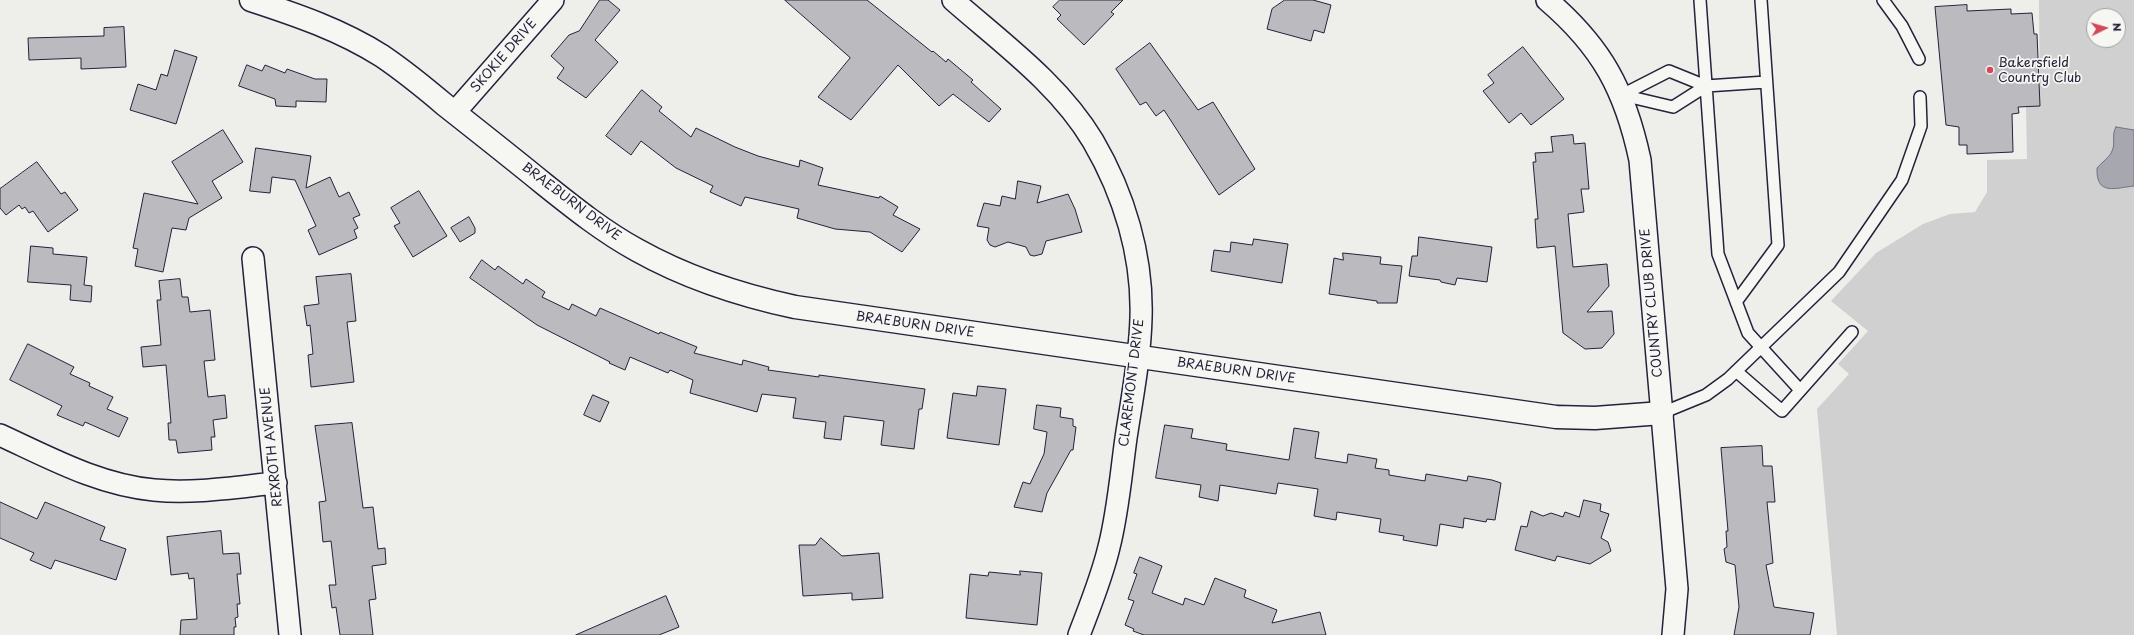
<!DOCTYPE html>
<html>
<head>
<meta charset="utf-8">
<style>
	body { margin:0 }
	#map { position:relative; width:2134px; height:635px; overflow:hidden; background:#eeeeeb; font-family:"Playpen Sans",sans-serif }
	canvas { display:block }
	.north { position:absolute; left:2086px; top:8px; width:40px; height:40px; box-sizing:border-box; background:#f6f6f2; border:1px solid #a1a1a9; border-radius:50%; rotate:85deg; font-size:11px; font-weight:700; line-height:16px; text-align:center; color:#22223b }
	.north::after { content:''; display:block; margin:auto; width:14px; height:18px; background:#d1495b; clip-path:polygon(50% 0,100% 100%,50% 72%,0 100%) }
</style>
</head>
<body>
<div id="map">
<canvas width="2134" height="635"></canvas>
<div class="north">N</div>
</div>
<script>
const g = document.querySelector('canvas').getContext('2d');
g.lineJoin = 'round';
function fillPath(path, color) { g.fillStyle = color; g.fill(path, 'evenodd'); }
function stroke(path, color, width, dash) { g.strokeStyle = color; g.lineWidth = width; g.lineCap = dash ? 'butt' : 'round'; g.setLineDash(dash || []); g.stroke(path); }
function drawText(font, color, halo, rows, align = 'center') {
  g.font = font + ' "Playpen Sans",sans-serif'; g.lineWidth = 3.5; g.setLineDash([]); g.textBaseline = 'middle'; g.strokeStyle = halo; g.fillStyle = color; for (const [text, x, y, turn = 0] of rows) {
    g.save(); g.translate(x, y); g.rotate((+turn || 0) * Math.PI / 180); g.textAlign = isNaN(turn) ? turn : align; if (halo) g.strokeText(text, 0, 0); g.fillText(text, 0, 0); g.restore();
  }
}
const green = new Path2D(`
	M2039,0H2134V635H1837L1817,409L1849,374L1838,364L1868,331L1831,301L1876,253L1923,224L1950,214L1975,212L1987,192V160L2027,159L2026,106L2040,105ZM2094,16H2118V40H2094Z`);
const water = new Path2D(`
	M2116,127L2134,130V186C2115,188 2096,196 2097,168C2101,163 2110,157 2112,151C2116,143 2111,135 2116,127Z`);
const building = new Path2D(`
	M600,0H608L620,10L595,40L618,62L586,98L557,78L564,68L551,56L569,35L579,31Z
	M785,0H867L932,52L933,51L946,62L948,59L973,80L971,82L1001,109L989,122L953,94L939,106L898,65L851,120L818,97L850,58Z
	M1060,0H1123L1111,12L1114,14L1084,45L1057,19L1061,15L1053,7Z
	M1285,0H1313L1331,5L1324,33L1314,30L1311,41L1267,29L1272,9Z
	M1967,5V11L2011,9V14L2032,13L2034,34H2037L2040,106L2018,107L2019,113L2012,114L2013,152L1967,154V145H1959V127L1946,125L1935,7Z
	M124,27L126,67L81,69V58L29,60L28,38L104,36V28Z
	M1150,43L1198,110L1213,102L1255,169L1219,195L1164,110L1156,116L1146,102L1140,105L1116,69Z
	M1523,47L1564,99L1531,125L1521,113L1509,123L1483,91L1494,83L1488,75Z
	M175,50L197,57L176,124L130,110L138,84L156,90L161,74L167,76Z
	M247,65L262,71L265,65L285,73L287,69L315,79H327L326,102L296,101V107L276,106L275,99L239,86Z
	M642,90L662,107L659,111L691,137L696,128L735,147L758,156L799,167L800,160L823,168L818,185L879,198L880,196L898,207L893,215L920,229L902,252L870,232L835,229L797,218L799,209L745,197L741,206L710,192L713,186L676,168L641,141L631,155L606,136Z
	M223,130L243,162L212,181L222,198L189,218L186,230L172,228L163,272L135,266L138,249L133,248L144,193L198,204L172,162Z
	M1573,135L1574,144L1585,143L1589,189H1581L1584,212L1568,214L1573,267L1607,264L1609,286L1587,312L1612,311L1614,334L1602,348L1585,349L1563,333L1555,246L1537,248L1535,219H1538L1533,162H1536L1535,153L1553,152L1551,137Z
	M256,148L311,156L306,188L330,177L339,197L349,192L360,215L353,218L358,228L354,230L357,238L319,255L308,230L316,226L295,180L272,177L270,193L250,191Z
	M37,162L61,194L65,192L78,210L48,232L33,211L29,213L25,207L22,209L19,205L6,215L0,208V189Z
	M1018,181L1041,186L1037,203L1068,194L1075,209L1082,232L1046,241L1042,254L1034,256L1030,255L1026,247L1008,242L995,247L990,245L987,240L989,228L977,226L984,203L1000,206L1002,196L1015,199Z
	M419,191L447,236L413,257L394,226L400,223L391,208Z
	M469,217L475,228V233L460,242L451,228Z
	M1419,237L1492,247L1487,282L1457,278L1455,285L1441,282L1440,280L1409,276L1412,256H1417Z
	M1254,239L1288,244L1282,283L1211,271L1214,250L1230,252L1231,242L1252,245Z
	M31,246L53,248V254L87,257L84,285L92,286L91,302L70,300L71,285L28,282Z
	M1343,253L1381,257L1380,264L1402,266L1397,303H1377V301L1329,294L1334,258L1343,260Z
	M482,260L495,270L498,266L523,284L526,279L545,292L542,297L569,310L572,304L596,316L600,308L659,334L660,332L697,347L694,353L742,365L743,360L769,367L768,370L819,377V375L925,389L922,409H919L914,449L881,445L884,421L844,416L841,440L824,438L826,422L793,418L796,398L762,394L757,412L690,393L693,380L670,370L668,373L630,357L625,370L609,363L610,362L537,325L470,278Z
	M351,274L356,321L347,322L354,382L311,387L308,355L313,354L310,325L307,326L304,306L319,304L316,277Z
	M180,279L182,297H188L190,312L210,310L215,360L204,361L208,397L225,395L227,418L213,420L215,437H211L212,450L178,453L176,440H169L168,423H171L166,365L143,367L141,347L161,345L157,300H161L159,281Z
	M28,344L74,367L70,374L90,383L89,386L113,397L107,409L128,418L119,437L85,422L83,426L57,415L62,406L10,380Z
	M978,386L1006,389L999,445L947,438L953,393L976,396Z
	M593,395L609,402L600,422L584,415Z
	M1037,405L1061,408L1060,417L1073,419V426L1076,427L1073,450H1071L1047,493L1042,512L1014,507L1023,482L1030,484L1044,454L1047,432L1034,429Z
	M352,423L363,508L373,507L378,549L385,548L386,564L372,566L376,599L369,600L373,635H340L336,607L332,608L329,585H336L331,541L323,542L319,502L326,501L315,426Z
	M1165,425L1193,429L1191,438L1227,444L1226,450L1289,460L1294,428L1319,432L1315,458L1347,463L1348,454L1377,459L1375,468L1389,470V475L1425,481L1426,474L1467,481L1468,476L1492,480L1501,483L1495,520L1487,519L1486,522L1464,518L1463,528L1440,524L1437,546L1403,540L1404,536L1379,532L1381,519L1337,512L1336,520L1314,516L1318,489L1278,483L1276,494L1220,485L1218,501L1199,497L1201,485L1156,478Z
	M1762,446L1763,466H1772L1775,502H1767L1773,563L1766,565L1774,607L1814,613L1810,635H1734L1739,607L1735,565L1726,562L1724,549L1727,547L1726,531H1728L1721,448Z
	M1584,500L1601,504L1600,511L1609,514L1601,538L1608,542L1611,551L1590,564L1557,556L1555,561L1515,550L1521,526L1527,527L1531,511L1543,516L1551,513L1563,517L1565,512L1579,517Z
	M0,502L37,519L45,502L105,527L100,540L126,549L116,580L55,560L51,569L30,560L34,553L0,538Z
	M221,531L223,554L239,553L241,574H237L240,604H237L238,617L235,618L236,627H234V635H180L181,620L197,619L194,578L189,579L188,573L171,575L167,537Z
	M821,538L842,556L879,553L883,598L852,600V593L803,596L799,545H815Z
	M1140,557L1162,566L1152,593L1183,605L1185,598L1204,605L1215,578L1246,590L1244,597L1277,610L1272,623L1320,612L1326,635H1144L1133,631L1134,629L1125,625L1134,601L1128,599L1137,574L1134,573Z
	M1020,571L1042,573L1037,625L966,618L970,574L988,576L989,572L1020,575Z
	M666,596L679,627L659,635H576Z`);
const lane = new Path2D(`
	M1700,0L1718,254L1748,333L1800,390
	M1883,0L1902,26L1919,59
	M1669,71L1706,86L1673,107L1622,95Z
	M1706,86L1766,82
	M1736,302L1778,245L1761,0
	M1736,371L1782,411L1852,332
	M1662,413L1706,395L1728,379L1839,272L1902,180L1921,126L1920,97`);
const street = new Path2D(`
	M953,0C1002,43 1059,84 1093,141C1124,194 1143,256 1141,318C1140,358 1132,398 1126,438C1121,474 1118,512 1109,547C1102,577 1090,606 1079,635
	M1547,0C1602,47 1625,90 1640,160L1677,589L1673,635
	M455,112L553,0
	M253,258L290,635
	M0,435C50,458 99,485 154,490C194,494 236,487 276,483`);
const secondary = new Path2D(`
	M251,0C297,15 341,30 382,56C404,71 425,88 445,105C478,131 511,157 544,184C574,208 604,232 637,250C687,278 739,295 795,307L1556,417L1595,418L1662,413`);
const markers = [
	[1990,70,4,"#d1495b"]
];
const streetNames = [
	["SKOKIE DRIVE",504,56,-49],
	["BRAEBURN DRIVE",571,202,37],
	["COUNTRY CLUB DRIVE",1652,303,-95],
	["BRAEBURN DRIVE",915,325,8],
	["BRAEBURN DRIVE",1236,371,8],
	["CLAREMONT DRIVE",1132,383,-83],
	["REXROTH AVENUE",272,447,-96]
];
const poiNames = [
	["Bakersfield",1998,63],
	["Country Club",1998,78]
];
fillPath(green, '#d0d0d1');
fillPath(water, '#a7a7af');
stroke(water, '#727281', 1);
fillPath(building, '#bbbbbf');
stroke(building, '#22223b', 1);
stroke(lane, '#22223b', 14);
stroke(street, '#22223b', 24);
stroke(secondary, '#22223b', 25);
stroke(lane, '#f6f6f2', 11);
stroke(street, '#f6f6f2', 21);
stroke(secondary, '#f6f6f2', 22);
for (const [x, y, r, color] of markers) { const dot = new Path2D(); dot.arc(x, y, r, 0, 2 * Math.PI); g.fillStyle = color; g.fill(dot); stroke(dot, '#f6f6f2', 1.5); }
drawText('13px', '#22223b', '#f6f6f2', streetNames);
drawText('13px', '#22223b', '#f6f6f2', poiNames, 'left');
</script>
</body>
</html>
